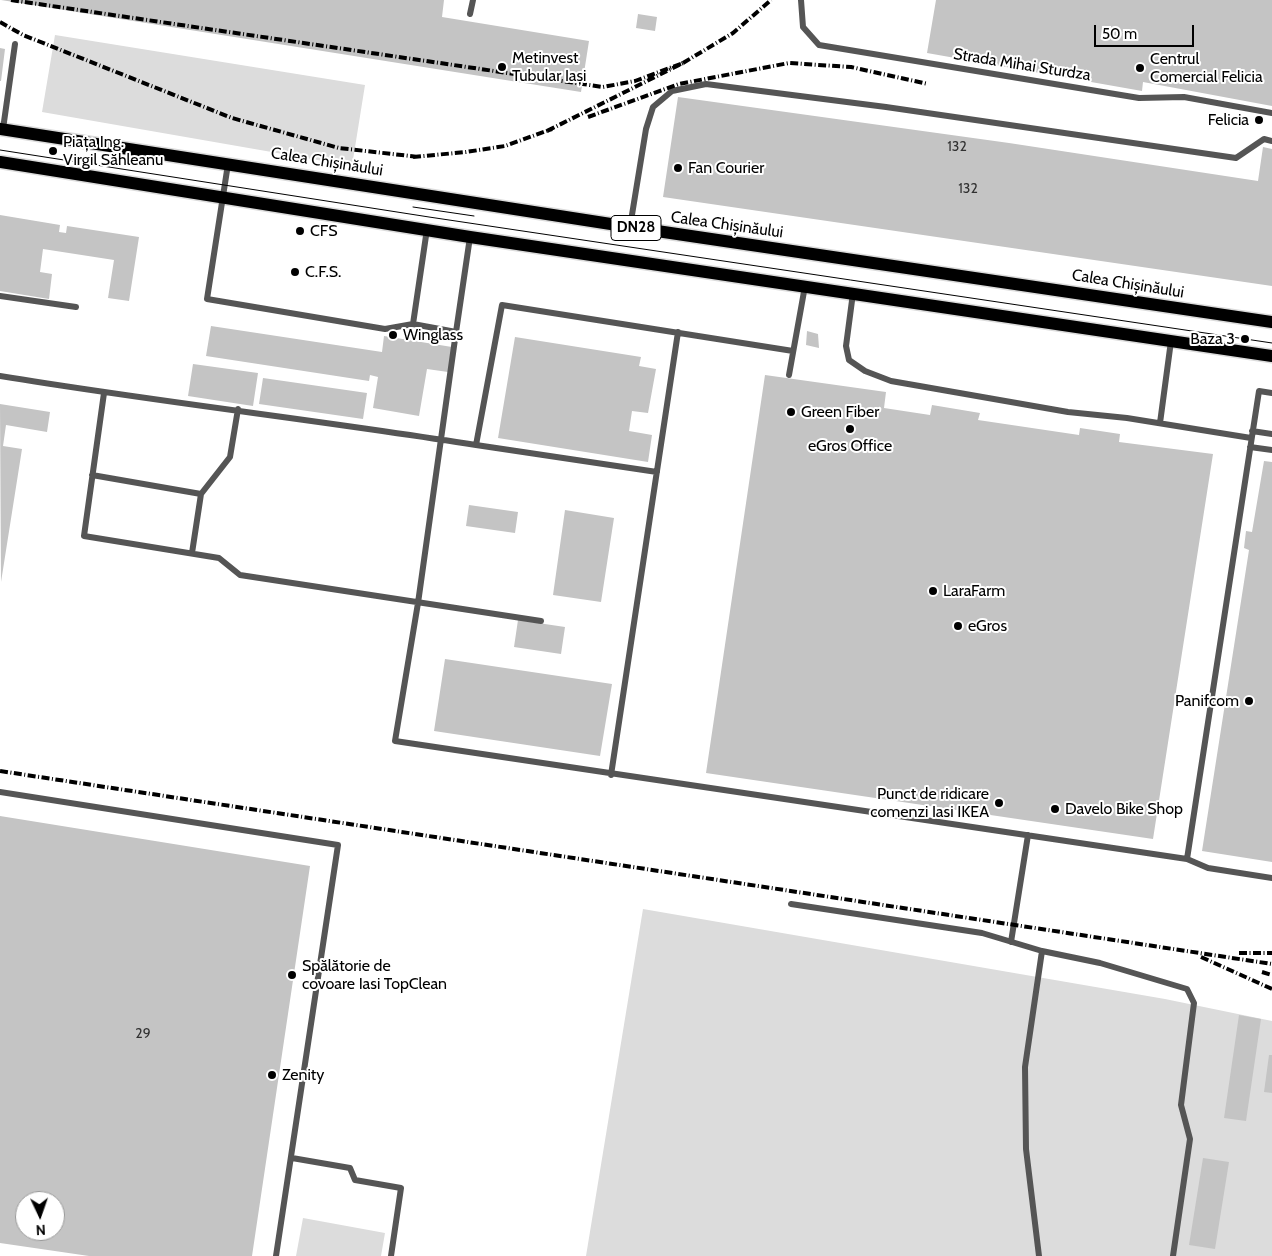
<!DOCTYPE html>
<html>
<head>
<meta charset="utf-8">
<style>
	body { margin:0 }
	#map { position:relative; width:1272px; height:1256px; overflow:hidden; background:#fff; font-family:Cabin,sans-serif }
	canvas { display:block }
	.north { position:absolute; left:15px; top:1191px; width:50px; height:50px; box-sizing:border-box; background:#fff; border:1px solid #999; border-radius:50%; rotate:177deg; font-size:14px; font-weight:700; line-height:20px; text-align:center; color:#000 }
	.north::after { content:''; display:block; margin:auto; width:18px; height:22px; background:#000; clip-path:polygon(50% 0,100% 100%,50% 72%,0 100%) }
	.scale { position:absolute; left:1094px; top:25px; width:100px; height:22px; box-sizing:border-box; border:2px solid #000; border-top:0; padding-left:6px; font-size:15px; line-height:18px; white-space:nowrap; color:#000; -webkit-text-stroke:4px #fff; paint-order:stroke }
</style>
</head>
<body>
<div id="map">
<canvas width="1272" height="1256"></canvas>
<div class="north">N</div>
<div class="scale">50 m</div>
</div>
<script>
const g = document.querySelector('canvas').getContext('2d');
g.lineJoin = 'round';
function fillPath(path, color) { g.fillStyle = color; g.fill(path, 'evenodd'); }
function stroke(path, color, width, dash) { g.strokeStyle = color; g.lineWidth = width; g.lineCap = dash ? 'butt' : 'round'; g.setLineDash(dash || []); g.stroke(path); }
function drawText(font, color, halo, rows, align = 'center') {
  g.font = font + ' Cabin,sans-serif'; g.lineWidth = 4; g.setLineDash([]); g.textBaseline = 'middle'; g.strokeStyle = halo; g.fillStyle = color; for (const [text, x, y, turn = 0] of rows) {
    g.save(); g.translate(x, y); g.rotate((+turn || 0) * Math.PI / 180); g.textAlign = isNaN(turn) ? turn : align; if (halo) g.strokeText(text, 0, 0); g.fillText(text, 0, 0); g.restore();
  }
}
const green = new Path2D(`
	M55,35L365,85L352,166L42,112Z
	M643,909L1165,999L1272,1021V1256H586Z
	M303,1218L385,1233L381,1256H296Z`);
const building = new Path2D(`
	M1,0H444L442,17L589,41L581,92Z
	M936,0H1272V106L1143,82L1142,91L927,53Z
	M638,14L657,17L655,31L636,28Z
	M0,48L5,49L1,81H0Z
	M678,97L1009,143L1258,181L1263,147L1272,149V286L663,197Z
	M0,215L60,225L59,232L66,233L67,226L139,237L129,301L108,298L114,260L43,249L40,272L52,274L49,299L0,291Z
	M211,326L382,352L384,336L452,347L448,372L427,369L419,416L373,408L378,377L370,375L369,381L206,356Z
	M807,331L818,334L819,348L806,345Z
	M515,337L641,357L639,366L656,369L648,413L632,411L629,431L652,435L648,462L498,438Z
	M193,364L258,373L253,406L188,396Z
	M765,375L886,392L884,408L930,415L932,405L980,413L978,420L1079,435L1080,428L1120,434L1119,442L1213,454L1153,839L706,773Z
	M263,378L367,393L363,419L259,404Z
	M0,404L50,412L47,432L6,425L3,446L22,449L1,582Z
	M1264,461L1272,462V862L1202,851L1249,550L1244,548L1246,531L1252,532Z
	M469,505L518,512L515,533L466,526Z
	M565,510L614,518L601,602L553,595Z
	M518,620L565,627L561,654L514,647Z
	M445,659L612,684L600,756L434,731Z
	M0,816L310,866L252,1256H89L0,1243ZM25,1201H55V1231H25Z
	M1239,1015L1261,1019L1246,1121L1224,1118Z
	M1269,1055H1272V1093L1264,1092Z
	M1203,1158L1229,1162L1215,1249L1189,1245Z`);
const service = new Path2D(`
	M801,0L803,27L819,45L1139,98L1184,97L1272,113
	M470,14L473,0
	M3,129L15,44
	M228,164L207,299L385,329L413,324L456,332L470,237
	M630,227L646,129L653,107L672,91L706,84L886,107L1236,158L1264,139L1272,141
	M853,293L846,346L849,360L865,371L891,381L1068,412L1127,418L1251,438
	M0,296L76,307
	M413,324L427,229
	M456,332L418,603L395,741L1187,859
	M789,375L805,286
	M0,376C158,402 318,420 476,445L502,305L793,351
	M104,393L84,536L219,558L240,575L541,621
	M1272,393L1259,391L1187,859L1208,868L1272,878
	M1160,423L1171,341
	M1252,431L1272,434
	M476,445L657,472
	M1250,447L1272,450
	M92,475L201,494
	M192,553L201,494L230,457L238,409
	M611,775L678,332
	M0,792L338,845L276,1256
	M791,904L982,933L1042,951L1100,963L1187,989L1194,1003L1181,1105L1190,1139L1173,1256
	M1011,942L1028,835
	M292,1158L350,1168L355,1180L401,1188L391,1256
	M1039,1256L1026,1149L1025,1067L1042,951`);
const primary = new Path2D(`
	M0,129L630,227L1272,322
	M0,162L470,237L1272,356`);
const tram = new Path2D(`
	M0,150L429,217L1272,343
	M413,207L474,216`);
const rail = new Path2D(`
	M11,0L603,87L635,81L683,63L547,131
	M0,22L23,35L232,118L339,148L419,157
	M683,63L733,33L771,0
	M588,117L679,84L789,63L851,67L928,84
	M413,157L466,152L505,146L552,129
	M0,771L1272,964
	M1239,953H1272
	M1201,957L1272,989
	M1262,972L1272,975`);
const markers = [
	[502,67,5,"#000"],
	[1140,68,5,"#000"],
	[1259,120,5,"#000"],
	[53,151,5,"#000"],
	[678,168,5,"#000"],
	[300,231,5,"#000"],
	[295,272,5,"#000"],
	[393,335,5,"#000"],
	[1245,339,5,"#000"],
	[791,412,5,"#000"],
	[850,429,5,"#000"],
	[933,591,5,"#000"],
	[958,626,5,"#000"],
	[1249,701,5,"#000"],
	[999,803,5,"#000"],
	[1055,809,5,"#000"],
	[292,975,5,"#000"],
	[272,1075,5,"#000"]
];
const numberNames = [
	["132",957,147],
	["132",968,189],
	["29",143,1034]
];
const shields = [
	[636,228,50]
];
const shieldNames = [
	["DN28",636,228]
];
const poiNames = [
	["Metinvest",512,58],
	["Tubular Iași",512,76],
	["Centrul",1150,59],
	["Comercial Felicia",1150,77],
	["Felicia",1249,120,"right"],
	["Piața Ing.",63,142],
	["Virgil Săhleanu",63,160],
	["Fan Courier",688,168],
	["CFS",310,231],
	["C.F.S.",305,272],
	["Winglass",403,335],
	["Baza 3",1235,339,"right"],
	["Green Fiber",801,412],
	["eGros Office",850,446,"center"],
	["LaraFarm",943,591],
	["eGros",968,626],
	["Panifcom",1239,701,"right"],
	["Punct de ridicare",989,794,"right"],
	["comenzi Iasi IKEA",989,812,"right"],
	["Davelo Bike Shop",1065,809],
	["Spălătorie de",302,966],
	["covoare Iasi TopClean",302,984],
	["Zenity",282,1075]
];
const streetNames = [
	["Strada Mihai Sturdza",1022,65,9],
	["Calea Chișinăului",327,162,9],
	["Calea Chișinăului",727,225,8],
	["Calea Chișinăului",1128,284,9]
];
fillPath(green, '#dcdcdc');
fillPath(building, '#c4c4c4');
stroke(primary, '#dbdbdb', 15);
stroke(service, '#555', 6);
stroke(primary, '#000', 12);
stroke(tram, '#000', 1);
stroke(rail, '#000', 4, [8, 2.5, 1, 2.5]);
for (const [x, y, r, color] of markers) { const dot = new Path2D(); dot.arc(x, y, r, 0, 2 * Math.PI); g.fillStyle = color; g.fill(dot); stroke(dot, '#fff', 2); }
drawText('14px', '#313131', null, numberNames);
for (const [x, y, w] of shields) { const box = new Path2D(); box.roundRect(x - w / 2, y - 12.5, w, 25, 4); g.fillStyle = '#fff'; g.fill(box); stroke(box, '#000', 1); }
drawText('bold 15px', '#000', null, shieldNames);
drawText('16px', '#000', '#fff', poiNames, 'left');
drawText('16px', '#000', '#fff', streetNames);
</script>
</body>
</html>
